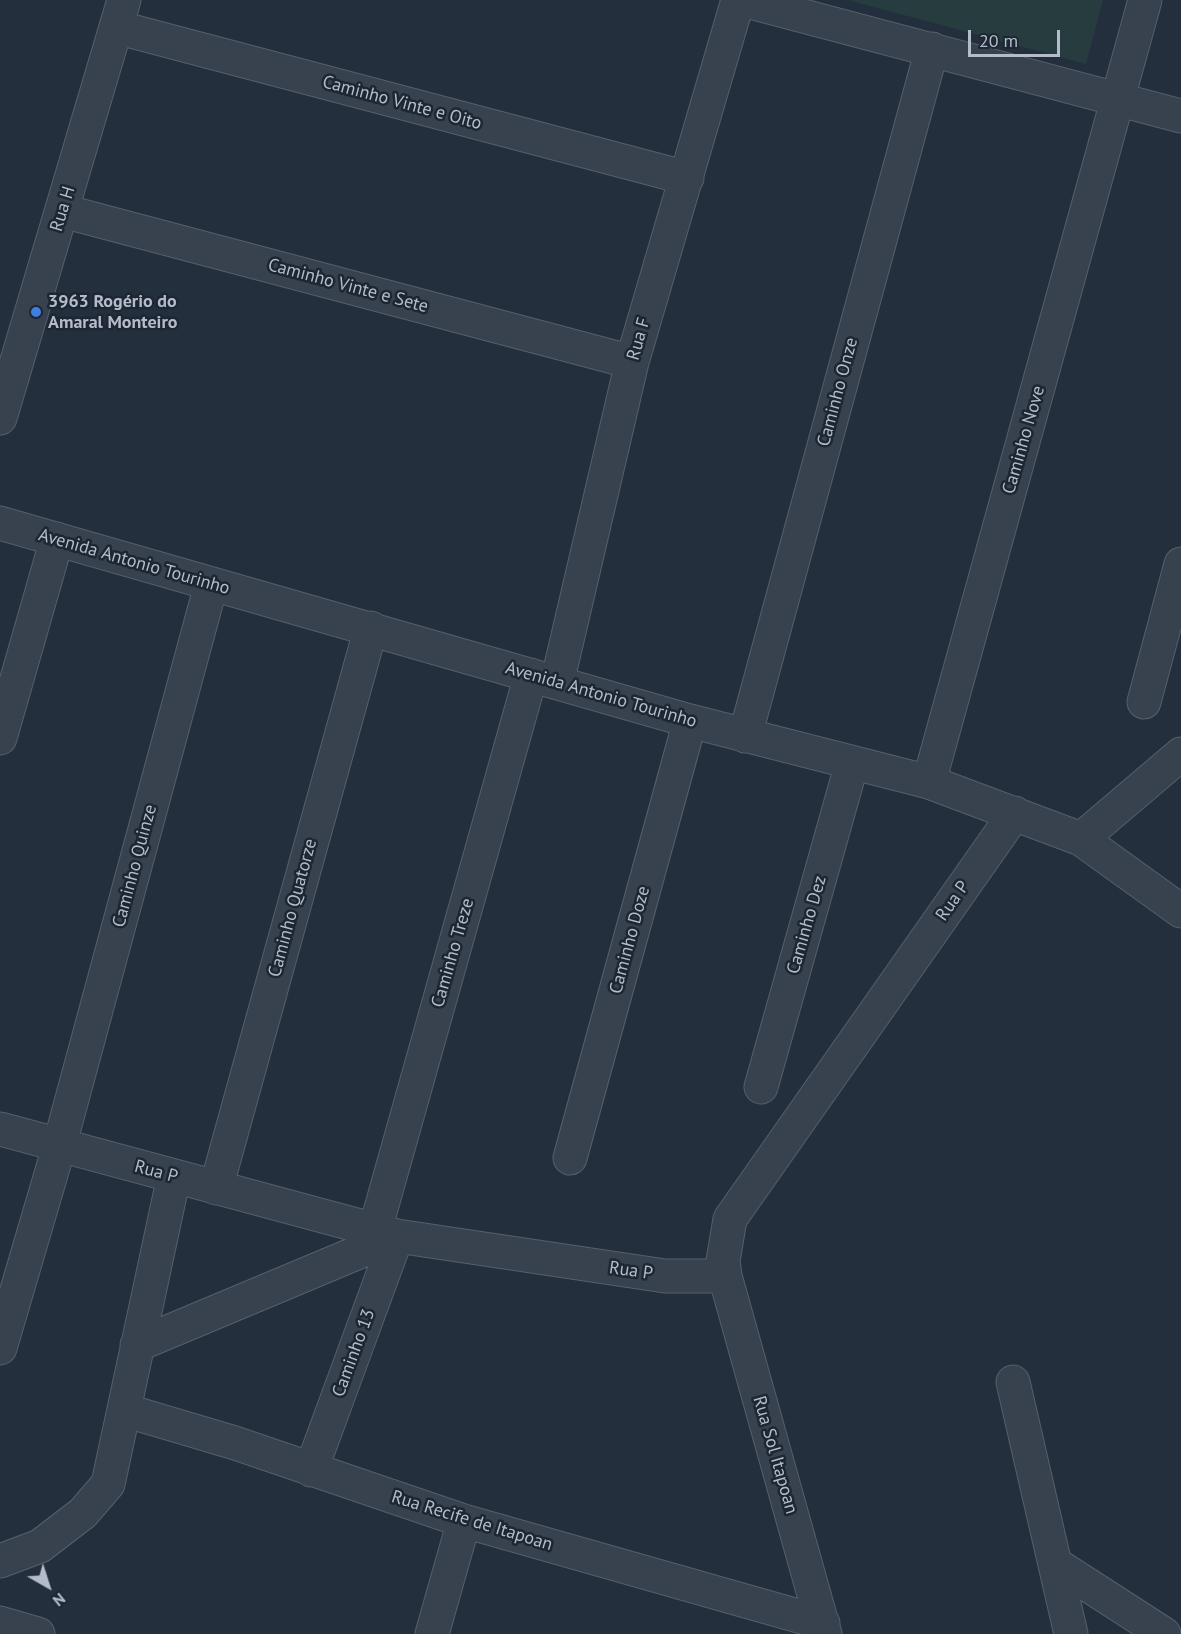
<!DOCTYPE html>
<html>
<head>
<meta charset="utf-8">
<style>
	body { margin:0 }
	#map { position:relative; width:1181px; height:1634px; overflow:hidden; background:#242f3e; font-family:"PT Sans",sans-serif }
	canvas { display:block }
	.north { position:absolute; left:18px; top:1556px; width:60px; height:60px; -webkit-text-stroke:4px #1d2633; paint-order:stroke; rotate:141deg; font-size:16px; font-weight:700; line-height:24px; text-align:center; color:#b4bcc9 }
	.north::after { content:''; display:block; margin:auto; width:21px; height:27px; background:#b4bcc9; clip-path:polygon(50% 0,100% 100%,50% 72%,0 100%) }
	.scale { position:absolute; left:968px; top:30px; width:92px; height:27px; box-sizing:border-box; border:3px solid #b4bcc9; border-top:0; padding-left:8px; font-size:18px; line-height:21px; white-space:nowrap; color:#b4bcc9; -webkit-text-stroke:4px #1d2633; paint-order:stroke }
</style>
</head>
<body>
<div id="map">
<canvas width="1181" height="1634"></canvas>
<div class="north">N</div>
<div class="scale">20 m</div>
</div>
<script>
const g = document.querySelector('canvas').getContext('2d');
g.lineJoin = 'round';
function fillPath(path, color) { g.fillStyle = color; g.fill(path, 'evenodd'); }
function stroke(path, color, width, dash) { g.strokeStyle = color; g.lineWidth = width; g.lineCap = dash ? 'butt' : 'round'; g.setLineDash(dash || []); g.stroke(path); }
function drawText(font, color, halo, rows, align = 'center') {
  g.font = font + ' "PT Sans",sans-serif'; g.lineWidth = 5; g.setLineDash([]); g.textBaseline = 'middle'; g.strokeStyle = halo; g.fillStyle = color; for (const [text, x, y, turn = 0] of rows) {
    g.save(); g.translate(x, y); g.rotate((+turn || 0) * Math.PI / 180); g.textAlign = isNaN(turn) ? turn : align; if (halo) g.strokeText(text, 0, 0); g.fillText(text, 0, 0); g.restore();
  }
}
const green = new Path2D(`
	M848,0H1103L1086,64Z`);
const minor = new Path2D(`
	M743,0L1181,116
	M116,27L687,178
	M63,211L632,362
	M0,418L124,0
	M0,523L690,721L929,782L1081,839L1181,911
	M557,683L632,362L738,0
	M1144,702L1181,564
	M745,736L932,49
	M0,738L57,539
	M929,782L1145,0
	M1081,839L1181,754
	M761,1087L852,763
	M0,1129L397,1236L665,1276H725
	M570,1158L690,721
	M216,1188L371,628
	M375,1230L531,675
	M137,1345L397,1236
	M0,1348L59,1147L211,585
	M1013,1382L1071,1634
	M124,1410L235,1443L464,1521L823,1623
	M311,1470L397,1236
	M0,1561L40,1546L83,1513L108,1484L174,1176
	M1057,1565L1164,1634
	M0,1623L38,1634
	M432,1634L464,1521
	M825,1634L725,1276L723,1261L730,1219L1015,813`);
const markers = [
	[36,312,6,"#3f7fe0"]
];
const streetNames = [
	["Caminho Vinte e Oito",402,103,15],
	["Rua H",63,209,-73],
	["Caminho Vinte e Sete",348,286,15],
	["Rua F",639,339,-74],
	["Caminho Onze",838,392,-75],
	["Caminho Nove",1024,440,-74],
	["Avenida Antonio Tourinho",134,562,16],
	["Avenida Antonio Tourinho",601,695,16],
	["Caminho Quinze",135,866,-75],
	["Rua P",953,901,-55],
	["Caminho Quatorze",293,908,-75],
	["Caminho Dez",807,925,-74],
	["Caminho Doze",630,940,-75],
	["Caminho Treze",453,953,-74],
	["Rua P",156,1172,15],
	["Rua P",631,1271,8],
	["Caminho 13",354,1353,-70],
	["Rua Sol Itapoan",775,1455,74],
	["Rua Recife de Itapoan",472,1521,17]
];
const poiNames = [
	["3963 Rogério do",48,302],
	["Amaral Monteiro",48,323]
];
fillPath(green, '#263c3f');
stroke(minor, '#565f6c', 35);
stroke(minor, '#38414e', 33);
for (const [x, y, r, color] of markers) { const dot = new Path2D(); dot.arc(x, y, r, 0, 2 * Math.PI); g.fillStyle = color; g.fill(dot); stroke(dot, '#1d2633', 2); }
drawText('18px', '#b4bcc9', '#1d2633', streetNames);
drawText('bold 18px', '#b4bcc9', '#1d2633', poiNames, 'left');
</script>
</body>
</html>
